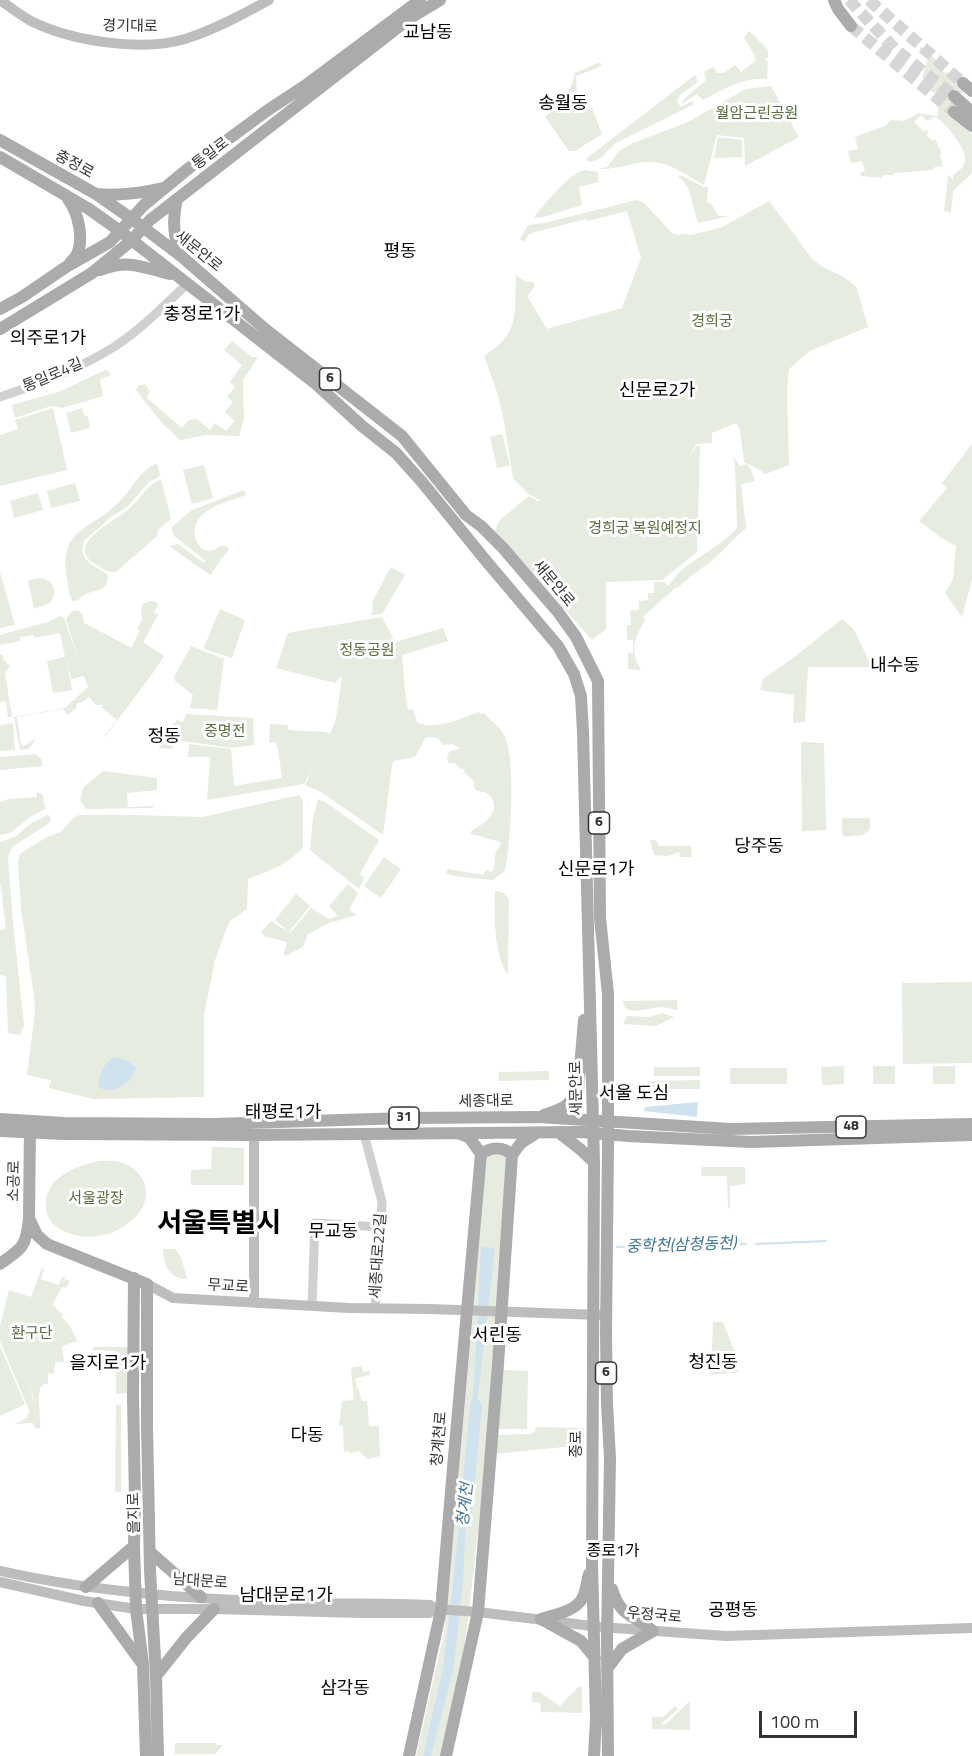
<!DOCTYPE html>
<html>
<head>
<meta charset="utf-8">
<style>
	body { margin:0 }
	#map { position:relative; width:972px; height:1756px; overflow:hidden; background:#fff; font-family:"Titillium Web",sans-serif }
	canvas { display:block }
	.scale { position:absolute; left:759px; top:1711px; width:98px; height:27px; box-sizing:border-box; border:3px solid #333; border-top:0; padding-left:8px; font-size:18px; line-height:21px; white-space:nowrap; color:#333; -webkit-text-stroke:4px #fff; paint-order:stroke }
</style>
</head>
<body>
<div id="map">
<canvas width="972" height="1756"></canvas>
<div class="scale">100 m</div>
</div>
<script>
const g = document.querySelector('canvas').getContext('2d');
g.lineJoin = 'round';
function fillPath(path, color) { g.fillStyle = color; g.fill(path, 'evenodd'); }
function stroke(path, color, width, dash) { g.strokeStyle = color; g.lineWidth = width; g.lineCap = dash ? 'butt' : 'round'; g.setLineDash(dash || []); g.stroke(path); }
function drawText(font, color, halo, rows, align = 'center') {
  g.font = font + ' "Titillium Web","Noto Sans KR",sans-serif'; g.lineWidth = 6; g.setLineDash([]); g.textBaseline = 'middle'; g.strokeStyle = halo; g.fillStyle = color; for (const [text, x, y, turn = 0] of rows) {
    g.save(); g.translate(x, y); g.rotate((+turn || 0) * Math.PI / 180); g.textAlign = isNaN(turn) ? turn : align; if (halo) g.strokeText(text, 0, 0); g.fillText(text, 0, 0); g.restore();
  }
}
const green = new Path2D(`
	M749,31L768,50V58H766V61H768L767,79C743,77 724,89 703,100L697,94L683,103L682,101L706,80L704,72L713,67L717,73H724L735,65L741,72L756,60L754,57L755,56L744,38Z
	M920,46L942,65L943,72L961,75L966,80L964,93L961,94L958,92L961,105L950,117L972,134V173L953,191L951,213L944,211L948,175L953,179V175C959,171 964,168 965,160C967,149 946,124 936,117L927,121L921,115L914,122L924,132L926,130L929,132L926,135L933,141L935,139L942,153L940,154L943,166L935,167L932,170L895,173L893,175H883L882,178L861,176L860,173L865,171L862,161L851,163L848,151L858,149L855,137L885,126L891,120L904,121L919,113L937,116L939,107L936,106L939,94L930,91L923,84V74L928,59L920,50Z
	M600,62L602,66L576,76L578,111L574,112L575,114L592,108L602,134L575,151H569L545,117L563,100L562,98C570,91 573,83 575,73Z
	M695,75L698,82L680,95L677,101L681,107L692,101L694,104L616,143C607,149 599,165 587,161V158Z
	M771,86L799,137L745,166L744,138L717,135L704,185C689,177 668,161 651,162C633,162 616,170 598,169L607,167L619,151L633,143L688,122L746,89Z
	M718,137L742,140V157L714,158Z
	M585,170L598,172L599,182L579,187L582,205L540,218L534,217C544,205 570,172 585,170Z
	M680,175L704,187H708L707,202L711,204L719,216H730L698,223C692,206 693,187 678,176Z
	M637,200L643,202L673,234C679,236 685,233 691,235L722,227L769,201C778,213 786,224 795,235C801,244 807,254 815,261C828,273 847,274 857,289L868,327L810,351L789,369L787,389L789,465L763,475V472L744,462L740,430L736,423L712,433V443L696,444L688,459L697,446H700L697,552L662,580L606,582V629L592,640L495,531L499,521L529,496L537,501H541L527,493L513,478L504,421L497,392L484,356C521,332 514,316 516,275L526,282H533L535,286L527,296L547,329L622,308L641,258L627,211L588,221L586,219L535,232L529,234L524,242L520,239L528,225L544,223Z
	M232,341L252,357H258L243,380L244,419L239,436L207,435L180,440L162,423L136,390L138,386L145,384L150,392L146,397L182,428L189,420L197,419L210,430L215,423L226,431L235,421L226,413L225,411L233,402L227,397L235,387L230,382L242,365L224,350Z
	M105,370H107L111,375L100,379L103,396L62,408L53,406L48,407L15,418L12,405L61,391Z
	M53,408L67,470L0,486V435L18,429L15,420Z
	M82,408L84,415L88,417L90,428L71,433L66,413Z
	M502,434L510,465L497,468L490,437Z
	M972,444V580L962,617L945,593L953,579L956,546L940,537L919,521L947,488L942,483Z
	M733,456L740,466L746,464L750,467L755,481L741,484L746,528C735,537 726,548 715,558C703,568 689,576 678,588L676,587L643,617L645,620C633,640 630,650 641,670L628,669V653H633V640H627V625H631L630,611L639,610V601L648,600V593H654V582H664L668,586C672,581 676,576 680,572C698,556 721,546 737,528L735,465Z
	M155,464L158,465L160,475L159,477L150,481L127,507L111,517L84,541C77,560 95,566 108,575C107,594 98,588 86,594C80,597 80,601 73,601C68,595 69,587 67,579C59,529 87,532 117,504C131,491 138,473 155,464Z
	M204,465L213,498L192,504L183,470Z
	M161,479L171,519L158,530L157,536L116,572C108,573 102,568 95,564C64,544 114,522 128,510C140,500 146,486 161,479Z
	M75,483L80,501L51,508L47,491Z
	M244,490L246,495C233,500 214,504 203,514C186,528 197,556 214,550C217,549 219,546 222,545L229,548V549L210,575L169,546L178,544L204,563L206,561L174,536L172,531V527L192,510Z
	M38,493L43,510L14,518L10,501Z
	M391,567L405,575L382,614L370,615L373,610L372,602Z
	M0,572L15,625L0,628Z
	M42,578C55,582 58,593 50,603L34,609L28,580Z
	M151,601L157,602L158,605L154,613L158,615L143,642L164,656L155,670L105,737V735L117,720L102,708V705H96L89,697L81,703H77L76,708L68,715L63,709L17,717L21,745L24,746L36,738L29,749L20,750L14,717L65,708L88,687L84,676L71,679L66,656L72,690L53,693L47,661L65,657L60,633L34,638L33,635L20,637V641L0,645V635L48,622L60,616L64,618L79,661L66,619L71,612L78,610L82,614L84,623L132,648L134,653L132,646L140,631L137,629L142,620L141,608L144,603Z
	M220,609L245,620L232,658L204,649V647Z
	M382,617L395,642L443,628L448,641L402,655L405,690L408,710L413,709L417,722C432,732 462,718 479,712L481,714L484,713C490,721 501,727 505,737C516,761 511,844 505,871L493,880L453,876L446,873L448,869L483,875L486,870L492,872C496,865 494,858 496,852C497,849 500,847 501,844V842L471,834V831C483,825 504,810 489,795C485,791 480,792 476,790C473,787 474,785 474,781L464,772L465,770L458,767L455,763H449L447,758L449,752L460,748L453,744L443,745L438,738L429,737L425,738L415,757L394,761L392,765L383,835L321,792L305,785L313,768L304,784L207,800L210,757H188L189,744L231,749L234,786L282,778L278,748L275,742L269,743L270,724L287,725L289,730L326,732L330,734L336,719L342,676L335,683L276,668L288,633Z
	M842,619L854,630L870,663H878L880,667H808L805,722L793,723L794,695L760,690L763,679L797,655Z
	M191,646L224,659L217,710L190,708L193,695L175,681L174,677Z
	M2,654L4,660L10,666L5,673L12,717H8L6,701L0,702V655Z
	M186,714L253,718L254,745L232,748L175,740L172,749L159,748L161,739L177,720L183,722Z
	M13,723L15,750L0,751V725Z
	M801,742L824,743L826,830L802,831Z
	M35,754L41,758L43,766L0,770V757Z
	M103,771L157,778V790L127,793L128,807L154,806L152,808L86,809L80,801L83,788Z
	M37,792L43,795L45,809L30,817L10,833L0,835V802L9,799L37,797Z
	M299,795L303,801V847C286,866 271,870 248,879L247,909L229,922L215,960L204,1015V1097L93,1099L49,1088L51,1080L27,1075L35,1013L34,996L21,908L18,863L19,856L21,853L47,837L61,832L72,819L79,815H135L203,817Z
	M318,799L325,802L379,840L360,874L364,878L359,889L310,850L313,818Z
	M47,815H49L51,818L49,823L14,846L10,851L8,858L13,923L24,1025L20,1035L8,1033L6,976L0,975V930L6,929L0,880V842L15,837L30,824Z
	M842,818H870V830L863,835L845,837L842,834Z
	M650,840H656L659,846H691L692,857H680L679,852L667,856L654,855Z
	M384,857L401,869L381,898L364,886Z
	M348,884L358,893L349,910L357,915L329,923L308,934L303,947L285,956L284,953L287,942L264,936L261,932L271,921L290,933L311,908L329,919L338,916L329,906Z
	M495,891L504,893L509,900L508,974C494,958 494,912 495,891Z
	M296,894L310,906L289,932L275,920Z
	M972,982V1063L903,1064L902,983Z
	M677,1000L678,1010L662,1007L634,1011L626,1009L623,1003V1001Z
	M663,1013L674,1017L656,1026L623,1024L627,1016L649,1017Z
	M844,1066V1084L822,1085L821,1067Z
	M873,1066H895V1084H873Z
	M933,1066H955V1084H933Z
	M654,1067H700V1076H654Z
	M730,1068H787V1084H730Z
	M549,1071V1080L498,1081L499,1072Z
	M700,1080V1089H648L649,1081Z
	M212,1147L244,1148V1185H191V1170L211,1169Z
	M488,1151L505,1154L506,1158L484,1481L463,1661L441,1756H416L444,1633L472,1327L483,1159Z
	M99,1161C106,1161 114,1160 122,1163C140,1168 152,1188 143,1206C129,1232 93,1244 66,1232C60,1229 52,1225 49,1218C46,1214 46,1209 46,1204C46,1177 76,1166 99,1161Z
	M702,1167H745V1184L730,1186V1208L728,1209L727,1176H701Z
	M163,1249H175L181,1257L187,1279C170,1280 163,1264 163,1249Z
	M42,1268L44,1269L41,1279L58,1285L63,1276L65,1277L64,1279L70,1281L66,1288L62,1287L53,1304L58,1311L63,1314L61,1316L70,1326L77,1341L62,1346L64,1362H55L54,1374L48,1373V1384H44L40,1388C37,1403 41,1414 40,1428L36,1429L33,1423L15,1424L28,1417L27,1415L30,1413L27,1405L35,1401L28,1383L34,1401L27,1405L0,1341V1326L9,1290L31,1297Z
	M713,1322H723L737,1358L738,1372L711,1375Z
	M0,1346L25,1404L0,1416Z
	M93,1347H128L127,1393L116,1394V1351L93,1350Z
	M361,1366L363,1372L370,1371L369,1375L356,1378L355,1380L362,1401H367L369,1426H379L380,1456L368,1459L359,1451L350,1453L348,1451L344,1452L343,1426L339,1425L342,1401L354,1400L351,1369L353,1367Z
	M502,1370L528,1371L527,1429H497Z
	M116,1405H121V1492H115Z
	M536,1427L584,1428V1445L493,1454L495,1435L531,1434L535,1432Z
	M579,1686L582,1688V1713L541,1712L540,1702H532V1692H539L560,1706Z
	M690,1701V1730L652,1729V1717H663L675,1706L678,1709L662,1723V1725L666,1724Z
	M175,1743H216V1745H223L215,1754H175Z`);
const water = new Path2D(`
	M115,1057L129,1061L136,1068C134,1078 124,1085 115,1090L102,1089L98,1086C99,1075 104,1062 115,1057Z
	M698,1102L697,1117L644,1111L645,1107Z
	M481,1247L495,1248L481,1370L468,1472L463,1581L454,1666L431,1756H423L443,1668L452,1592L474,1382Z`);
const stream = new Path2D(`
	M756,1244L826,1241
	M617,1247L746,1244`);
const river = new Path2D(`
	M465,1520L476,1406`);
const primaryTunnel = new Path2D(`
	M849,0L896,50L954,96
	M869,0L963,83
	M851,26L954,112`);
const tertiary = new Path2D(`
	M0,397C39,384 79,369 114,347C141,329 164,306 187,284
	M364,1134L382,1202L375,1308
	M312,1306L315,1223L380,1227`);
const secondary = new Path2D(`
	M0,0C10,7 20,15 31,21C71,41 141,52 185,39C214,30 242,15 269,0
	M147,1284L173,1298L349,1308L430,1309L600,1315
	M254,1303V1135
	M0,1571C102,1594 207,1600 312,1603C351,1604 390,1603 430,1605L435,1609L478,1612L600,1627L726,1636L972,1628
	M0,1582L84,1601L136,1609H214L360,1613H429L435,1609`);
const primary = new Path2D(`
	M834,0L838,9L851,26
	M963,83L972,91
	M954,96L972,112
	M954,112L972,126
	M0,140L96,194L132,219L181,256L265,329L402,436L466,515L481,526L503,548L558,612L576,637L598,681L600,918L608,994V1146L606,1333L607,1404L610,1458L607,1639L608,1756
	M0,157L89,209L120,231L316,384L362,426L396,453L422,482L487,562L558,646L574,674L581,696L583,732L594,1162L592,1564L596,1719L594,1756
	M97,194C119,196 142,193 163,188
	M68,199C78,212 85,240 76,256C75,258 72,260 70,263
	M177,199C172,219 173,237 181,256
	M100,270C131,259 141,267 170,274
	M0,309L22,297L66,267L110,242L144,205L189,168L268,110L306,85L420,0
	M0,329L92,273L131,241L150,220L410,18L440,0
	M544,1115C561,1109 569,1107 578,1091L584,1020
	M0,1119L64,1123L215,1124L406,1118L538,1117L731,1129L972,1124
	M0,1131L64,1134L254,1135L583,1132L628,1136L751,1142L972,1135
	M558,1132L580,1149L594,1162
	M481,1154C491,1147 503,1146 512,1155
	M29,1218L37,1235L47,1244L147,1284V1426L150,1570L156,1676L158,1756
	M0,1264C22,1248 26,1248 29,1218L30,1125
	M134,1278L133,1397L135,1498L134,1546L136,1609L143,1664L146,1756
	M150,1552L201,1597
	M86,1587L134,1546
	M98,1603L141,1662
	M541,1619C554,1615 577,1611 583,1597C586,1591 587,1581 589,1574
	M541,1619L581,1641L595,1658
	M607,1669L622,1649L653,1631C633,1614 621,1618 612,1589
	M156,1676L187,1637L214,1609
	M409,1756L441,1610L453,1468L481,1154L469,1137L460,1134
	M446,1756L478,1612L498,1364L512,1155L521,1143L535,1134`);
const shields = [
	[330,379,21],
	[599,823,21],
	[404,1118,30],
	[851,1127,30],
	[606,1373,21]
];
const shieldNames = [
	["6",330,379],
	["6",599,823],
	["31",404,1118],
	["48",851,1127],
	["6",606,1373]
];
const streetNames = [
	["경기대로",130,27,1],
	["통일로",211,154,-38],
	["충정로",74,165,29],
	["새문안로",198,252,39],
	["통일로4길",53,376,-23],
	["새문안로",553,584,50],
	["새문안로",577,1088,-91],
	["세종대로",486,1102,-1],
	["소공로",15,1181,-89],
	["세종대로22길",379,1256,-86],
	["무교로",228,1287,3],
	["청계천로",440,1439,-85],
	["종로",577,1444,-90],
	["을지로",135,1513,-91],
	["남대문로",200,1582,4],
	["우정국로",654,1616,5]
];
const parkNames = [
	["월암근린공원",757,114],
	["경희궁",712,322],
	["경희궁 복원예정지",645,529],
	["정동공원",367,651],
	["중명전",225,732],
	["서울광장",96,1199],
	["환구단",32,1334]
];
const waterNames = [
	["중학천(삼청동천)",681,1246,-2],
	["청계천",466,1505,-84]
];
const neighbourhoodNames = [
	["종로1가",613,1552]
];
const quarterNames = [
	["교남동",428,34],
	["송월동",563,105],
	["평동",400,253],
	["충정로1가",202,316],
	["의주로1가",48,340],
	["신문로2가",657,392],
	["내수동",895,667],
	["정동",164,738],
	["당주동",759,848],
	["신문로1가",596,871],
	["서울 도심",634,1095],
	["태평로1가",283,1114],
	["무교동",333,1233],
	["서린동",497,1337],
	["청진동",713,1364],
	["을지로1가",108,1365],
	["다동",307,1437],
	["남대문로1가",286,1597],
	["공평동",733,1612],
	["삼각동",345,1690]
];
const townNames = [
	["서울특별시",219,1225]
];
fillPath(green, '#e6ecdf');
fillPath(water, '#cfe2ee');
stroke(stream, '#cfe2ee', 2);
stroke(river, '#cfe2ee', 12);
stroke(primaryTunnel, '#d6d6d6', 12, [12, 6]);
stroke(tertiary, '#d0d0d0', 9);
stroke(secondary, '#bdbdbd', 10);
stroke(primary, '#ababab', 12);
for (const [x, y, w] of shields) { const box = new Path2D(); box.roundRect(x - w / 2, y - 11, w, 22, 4.5); g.fillStyle = '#fff'; g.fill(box); stroke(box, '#333', 1.5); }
drawText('bold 14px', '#333', null, shieldNames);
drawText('15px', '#333', '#fff', streetNames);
drawText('15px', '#56703f', '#fff', parkNames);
drawText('italic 16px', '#3f7597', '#fff', waterNames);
drawText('16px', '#000', '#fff', neighbourhoodNames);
drawText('18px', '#000', '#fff', quarterNames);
drawText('bold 27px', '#000', '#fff', townNames);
</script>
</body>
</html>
